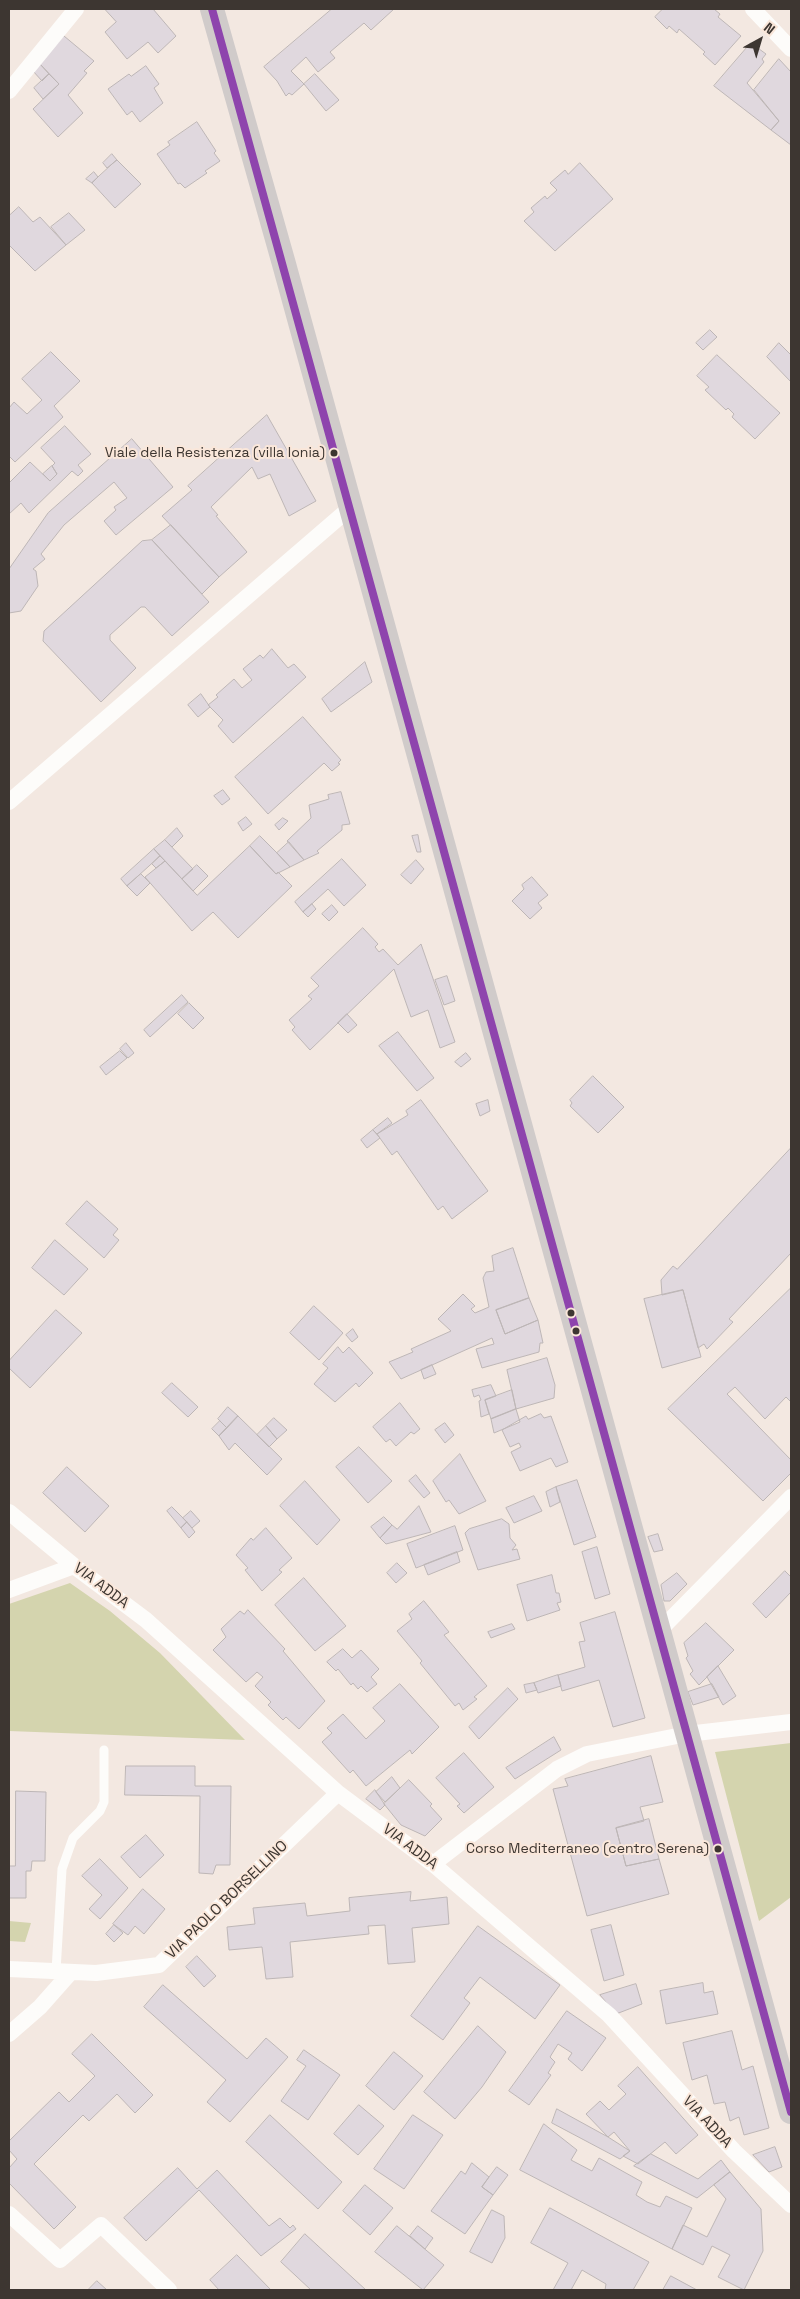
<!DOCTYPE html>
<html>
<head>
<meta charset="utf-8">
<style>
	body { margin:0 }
	#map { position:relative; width:800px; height:2299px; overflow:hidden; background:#f3e8e1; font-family:"Space Grotesk",sans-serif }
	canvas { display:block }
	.frame { position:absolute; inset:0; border:10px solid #3d3631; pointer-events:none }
	.north { position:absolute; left:735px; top:15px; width:50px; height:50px; -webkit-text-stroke:4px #fae7da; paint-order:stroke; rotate:39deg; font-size:14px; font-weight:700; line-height:20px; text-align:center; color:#3d3631 }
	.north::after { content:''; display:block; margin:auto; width:18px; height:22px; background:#3d3631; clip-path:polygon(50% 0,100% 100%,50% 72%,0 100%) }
</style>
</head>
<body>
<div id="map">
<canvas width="800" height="2299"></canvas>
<div class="frame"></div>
<div class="north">N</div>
</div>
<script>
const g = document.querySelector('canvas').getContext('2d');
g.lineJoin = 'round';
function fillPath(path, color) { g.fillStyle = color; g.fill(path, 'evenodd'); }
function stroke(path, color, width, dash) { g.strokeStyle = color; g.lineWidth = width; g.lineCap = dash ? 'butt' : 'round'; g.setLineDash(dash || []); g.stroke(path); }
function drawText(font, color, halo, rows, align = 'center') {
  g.font = font + ' "Space Grotesk",sans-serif'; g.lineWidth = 4; g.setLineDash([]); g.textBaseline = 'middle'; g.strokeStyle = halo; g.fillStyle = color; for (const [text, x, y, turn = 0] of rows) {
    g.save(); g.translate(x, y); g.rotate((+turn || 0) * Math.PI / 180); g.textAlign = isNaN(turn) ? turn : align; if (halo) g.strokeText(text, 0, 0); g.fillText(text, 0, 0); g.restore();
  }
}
const green = new Path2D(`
	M70,1583L110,1611L160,1653L245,1740L9,1731V1604Z
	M791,1743V1897L759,1921L715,1752Z
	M9,1921L31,1923L25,1942L9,1941Z`);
const building = new Path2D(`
	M105,9H153L176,36L158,53L148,42L127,59L105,32L116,22Z
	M332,9H394L371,30L364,23L330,52L335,58L318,72L306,57L291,71L304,84L292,95L289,93L286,96L277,81L264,67Z
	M663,9H714L720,14L718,17L741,36L715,65L703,54L705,52L679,29L677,33L669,26L667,29L655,17Z
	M64,36L94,61L84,71L87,73L68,95L83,113L58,137L33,109L59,84L40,64Z
	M751,43L766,54L762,59L764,62L747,83L779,121L771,130L714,86Z
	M779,59L791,72V145L771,130L779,121L754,90Z
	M40,64L49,74L42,81L33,71Z
	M146,66L159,84L154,88L163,103L140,122L132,111L127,115L108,89L129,74L131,76Z
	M49,74L59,84L43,99L34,88Z
	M315,74L339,100L326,111L304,84Z
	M197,122L216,151L214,153L220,161L205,171L207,173L185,188L180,183L178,184L157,154L170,145L168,142Z
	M112,154L117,160L107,168L103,163Z
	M117,160L141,184L115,208L92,183Z
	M580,163L613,199L555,251L524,221L534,212L531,208L545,196L547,199L557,190L550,183L565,170L568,174Z
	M94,172L98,177L92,183L86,179Z
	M19,207L33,222L40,217L66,245L35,271L9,245V216Z
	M69,213L85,230L66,245L51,227Z
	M710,330L717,337L703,350L696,343Z
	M779,343L791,355V382L767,357Z
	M51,352L80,381L54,406L63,417L15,462L9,456V408L14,402L27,414L42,400L22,379Z
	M717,355L780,413L755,439L732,417L734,414L728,408L726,410L705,390L709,387L697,376Z
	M267,415L316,501L289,516L270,474L258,479L252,467L211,507L218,515L216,516L247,552L219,577L162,516L192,490L188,486Z
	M65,426L91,454L78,465L83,471L78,476L72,471L29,513L21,503L9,514V483L30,462L50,481L57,474L52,466L55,463L41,448Z
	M132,439L173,487L116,535L104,521L116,510L114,507L127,498L114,482L64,525L41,554L45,559L33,569L36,571L38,586L21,611L9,613V569L48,513Z
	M52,466L57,474L50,481L43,474Z
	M171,525L219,577L202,594L152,540Z
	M152,540L209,602L172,636L145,607H141L110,635V640L136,668L101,702L43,641L44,631L142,541Z
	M272,649L288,668L294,664L306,677L233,743L218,726L223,720L208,705L218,697L216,695L234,679L242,688L252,680L243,669L260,655L263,658Z
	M365,662L372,682L331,712L322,699Z
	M201,694L210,707L198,717L188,705Z
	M303,717L341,760L338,763L340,764L332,771L324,763L268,814L235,777Z
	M223,790L230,799L222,805L214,796Z
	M341,792L350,824L342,825V830L317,851L319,853L304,860L287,841L311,818L309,805L329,799L328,795Z
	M246,817L252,824L243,831L238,823Z
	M283,818L288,821L279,830L275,825Z
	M177,828L183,836L172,847L165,840Z
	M418,835L421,852H417L412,836Z
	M260,836L277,853L290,867L276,874L250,846Z
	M165,840L193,869L182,879L154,849Z
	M289,842L304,860L290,867L277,853Z
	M250,846L276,874L278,872L292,886L238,938L213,912L192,931L145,877L165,861L197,895Z
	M154,849L160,856L127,886L121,879Z
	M160,856L165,861L156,868L152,864Z
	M342,859L366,885L344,906L328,889L303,912L295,902Z
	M416,860L424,869L411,884L401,875Z
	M197,865L208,876L193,891L182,879Z
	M141,874L150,883L137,896L127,886Z
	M532,877L548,895L538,903L542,908L530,919L512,901L524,889L522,885Z
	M312,904L316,909L308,917L303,912Z
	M332,905L338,912L329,921L322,914Z
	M363,928L378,944L375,947L379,952L383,949L398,965L421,944L455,1042L440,1048L428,1010L411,1017L394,969L310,1050L292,1030L295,1027L289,1020L312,999L308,996L319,986L311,978Z
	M447,976L455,1001L444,1005L435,980Z
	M182,995L188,1002L150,1037L144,1030Z
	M189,1003L204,1018L193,1029L178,1014Z
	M347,1014L357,1025L348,1033L338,1023Z
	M398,1032L434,1078L417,1091L379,1046Z
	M126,1043L134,1053L128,1058L120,1049Z
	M120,1051L127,1058L106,1075L100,1067Z
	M466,1053L471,1059L461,1067L455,1062Z
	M593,1076L624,1107L598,1133L570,1106L572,1103L570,1100Z
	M421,1100L488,1191L452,1219L443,1206L438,1210L397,1151L392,1155L377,1134L408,1115L406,1111Z
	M488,1100L490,1111L480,1116L476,1104Z
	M388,1118L392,1123L377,1134L373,1130Z
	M373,1130L380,1138L367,1148L361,1140Z
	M791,1148V1253L729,1319L733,1322L707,1349L704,1344L698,1348L683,1290L662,1295L661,1280L673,1266L677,1269Z
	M87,1201L118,1229L113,1235L119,1240L104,1258L66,1224Z
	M55,1240L88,1269L64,1295L32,1268Z
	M513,1248L529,1298L496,1310L505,1334L538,1320L543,1343H540L539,1352L482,1368L476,1349L494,1344L492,1338L401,1379L389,1362L413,1352L411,1349L451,1331L438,1319L463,1294L475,1306L471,1309L475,1313L489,1307L483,1278L486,1272L494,1271L492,1256Z
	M791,1288V1402L786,1397L765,1419L735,1387L727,1394L791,1460V1473L763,1501L668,1409Z
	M683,1290L701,1357L662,1368L644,1299Z
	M529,1298L538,1320L505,1334L496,1310Z
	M314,1306L343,1333L319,1360L290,1333Z
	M56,1310L82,1333L30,1388L9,1368V1361Z
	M353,1329L358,1337L352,1342L346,1335Z
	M338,1347L343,1353L349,1347L373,1373L359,1387L356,1383L335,1402L314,1384L328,1368L323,1364Z
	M547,1358L555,1385L554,1398L516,1409L507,1370Z
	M432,1365L436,1374L424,1379L421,1370Z
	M172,1383L198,1407L188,1417L162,1393Z
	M491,1385L496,1396L485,1400L489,1414L481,1417L479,1401L481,1400L479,1395L474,1397L472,1390Z
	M512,1390L516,1409L491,1419L485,1400Z
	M400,1403L420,1429L414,1434L411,1432L396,1446L390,1439L386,1442L373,1427Z
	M228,1407L238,1416L227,1428L218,1419Z
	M516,1409L520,1422L494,1433L491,1419Z
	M541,1414L544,1418L551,1416L568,1462L556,1467L551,1458L520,1471L511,1452L521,1447L519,1443L510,1447L502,1430L526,1416L528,1419Z
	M238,1416L282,1459L267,1475L235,1443L229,1450L219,1436Z
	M274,1418L287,1430L277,1439L266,1426Z
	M220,1421L227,1428L219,1436L212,1429Z
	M445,1423L454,1435L445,1443L435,1430Z
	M266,1426L277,1439L269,1447L257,1435Z
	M359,1447L392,1481L368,1503L336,1467Z
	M460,1454L486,1501L459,1514L449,1500L446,1502L433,1481Z
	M67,1467L109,1506L85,1532L43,1493Z
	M416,1475L430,1493L424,1498L409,1481Z
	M577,1480L596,1537L574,1545L556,1487Z
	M305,1481L340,1520L317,1545L280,1506Z
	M556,1487L560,1502L550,1507L546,1492Z
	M534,1496L542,1511L514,1523L506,1508Z
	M419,1506L431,1532L386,1544L380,1538L392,1525L397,1529Z
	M172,1507L187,1522L181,1528L167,1511Z
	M191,1511L200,1521L192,1528L183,1518Z
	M384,1517L392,1525L380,1538L371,1527Z
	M502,1519L509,1524L510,1538L516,1545L512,1550L517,1549L520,1559L478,1570L465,1533L469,1529Z
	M187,1522L195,1532L189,1538L181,1528Z
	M455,1526L463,1550L416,1568L407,1544Z
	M266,1528L292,1558L279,1570L282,1572L262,1591L245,1570L248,1568L236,1555L251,1538L253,1540Z
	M658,1534L663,1550L654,1552L648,1537Z
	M597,1547L610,1594L595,1599L582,1552Z
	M457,1552L460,1562L428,1575L424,1565Z
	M397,1563L407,1573L396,1583L387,1573Z
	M785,1571L791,1577V1592L766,1618L753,1604Z
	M677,1573L687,1584L670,1601H664L661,1585Z
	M552,1575L556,1593H559L561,1602L557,1603L560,1610L527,1621L517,1585Z
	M304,1578L346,1626L315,1651L275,1605Z
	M424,1601L449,1632L444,1635L487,1686L474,1697L477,1699L463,1710L459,1703L455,1706L420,1663L422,1661L397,1631L412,1619L409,1614Z
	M248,1610L285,1649L283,1651L325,1701L299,1729L286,1717L283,1720L268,1705L271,1702L255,1686L263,1677L257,1672L246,1682L213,1650L226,1637L221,1629L240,1611L244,1614Z
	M615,1612L645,1718L613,1727L599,1680L562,1691L558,1675L585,1667L579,1642L585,1641L580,1623Z
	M706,1623L734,1650L699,1685L690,1674L693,1671L686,1658L688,1656L684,1643Z
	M512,1624L515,1629L491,1638L488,1632Z
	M343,1649L352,1658L361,1650L379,1669L371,1677L377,1684L367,1692L361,1686L358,1689L353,1683L351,1685L338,1669L336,1671L327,1662Z
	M718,1666L736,1696L723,1705L707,1677Z
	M558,1675L561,1686L538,1693L534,1683Z
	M534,1683L537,1690L526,1693L524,1685Z
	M400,1684L439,1727L412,1754L410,1750L366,1786L353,1770L350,1773L322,1742L332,1733L327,1728L343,1714L366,1739L385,1721L373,1708Z
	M712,1684L719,1697L693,1705L688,1692Z
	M508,1688L518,1699L479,1739L469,1727Z
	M554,1737L561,1750L515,1779L506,1768Z
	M464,1753L494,1787L464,1813L457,1806L460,1804L436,1778Z
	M651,1756L663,1802L640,1807L644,1821L616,1828L626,1866L659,1859L669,1894L587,1916L553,1789L568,1786L565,1779Z
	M126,1766H195V1786H231L230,1865H216L213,1874L199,1873L200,1796L125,1795Z
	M392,1777L400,1788L385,1802L376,1792Z
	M409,1780L432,1804L430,1806L442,1819L425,1836L401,1825L384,1804Z
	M375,1790L385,1805L380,1810L366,1799Z
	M16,1791L46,1792L45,1861H32L31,1871H26V1898H9V1866H15Z
	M649,1819L659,1859L626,1866L616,1828Z
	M146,1835L164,1855L140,1878L121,1857Z
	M100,1859L128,1888L100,1919L89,1909L102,1895L82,1876Z
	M143,1889L165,1909L144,1934L135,1926L128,1935L113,1924Z
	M411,1892L410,1901L447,1897L449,1924L412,1928L415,1962L388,1964L385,1925L368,1926L369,1934L290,1942L293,1977L266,1979L262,1947L229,1950L227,1927L255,1924L253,1908L305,1903L307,1916L350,1911L349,1898Z
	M114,1925L123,1933L114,1942L106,1934Z
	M611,1925L624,1975L604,1981L591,1930Z
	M478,1926L560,1985L535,2019L480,1977L464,1998L470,2003L443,2040L411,2016Z
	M197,1956L216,1976L204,1987L186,1967Z
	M703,1983L704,1993L713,1991L718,2014L666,2024L660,1991Z
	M636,1984L642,2004L616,2014L600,1995Z
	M163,1985L247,2059L266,2038L288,2057L230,2122L207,2102L226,2080L144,2007Z
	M567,2011L606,2038L582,2071L568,2059L572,2053L558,2044L550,2057L555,2062L548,2073L551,2075L529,2105L509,2091Z
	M478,2026L506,2052L482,2087L455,2119L424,2092Z
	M732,2031L742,2070L753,2066L769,2128L744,2135L739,2117L730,2121L725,2102L714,2104L707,2075L692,2080L683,2043Z
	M92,2034L153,2095L135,2113L117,2094L89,2121L83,2115L34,2164L76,2207L54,2229L9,2183V2168L17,2159L9,2150V2141L59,2092L69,2102L95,2076L72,2054Z
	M304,2050L340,2075L308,2120L281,2101L306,2066L297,2060Z
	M394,2052L423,2076L394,2110L366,2086Z
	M638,2067L698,2135L676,2154L665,2142L638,2164L623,2156L630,2151L614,2132L608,2137L586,2114L600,2101L609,2110L626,2094L618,2086Z
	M359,2105L384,2126L358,2155L334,2134Z
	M557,2109L608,2137L630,2151L620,2159L552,2123Z
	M270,2115L342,2182L318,2209L246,2142Z
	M413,2115L443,2135L404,2189L374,2169Z
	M544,2124L577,2150L571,2160L592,2171L599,2158L642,2182L636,2195L647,2202L660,2207L666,2196L692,2208L672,2249L520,2170Z
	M775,2147L782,2167L769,2172L753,2155Z
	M651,2154L698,2179L721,2160L730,2172L697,2198L634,2166Z
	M472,2163L489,2177L482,2187L493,2195L465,2234L431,2211L461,2171L465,2174Z
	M497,2167L508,2175L493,2195L482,2187Z
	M178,2168L197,2189L217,2170L269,2226L280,2218L290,2228L293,2225L296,2229L261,2256L199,2190L146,2241L124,2218Z
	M730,2172L761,2209L763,2251L744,2290L718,2277L730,2255L712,2246L703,2265L672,2249L683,2225L707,2237L726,2199L714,2185Z
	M365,2185L393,2208L370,2235L343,2211Z
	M550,2208L649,2262L633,2290H605L606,2284L582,2270L571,2290H553L568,2263L531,2243Z
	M492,2210L504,2216L505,2238L492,2263L470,2252Z
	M397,2226L444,2265L423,2290L375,2252Z
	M418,2226L433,2238L425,2249L410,2236Z
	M305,2234L366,2290H311L281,2262Z
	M237,2255L271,2290H219L210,2280Z
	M671,2276L697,2290H663Z
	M97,2281L107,2290H88Z`);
const service = new Path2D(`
	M56,1971L62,1869L73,1838L100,1811L104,1802V1750`);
const minor = new Path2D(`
	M753,9L791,49
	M9,91L76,9
	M9,802L350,508
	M9,1512L74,1566L146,1620L338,1793L433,1864L609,2015L734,2151L791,2205
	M9,1590L74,1566
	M658,1632L791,1497
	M433,1864L557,1769L587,1754L687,1734L791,1722
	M9,1969L96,1973L159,1965L338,1793
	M9,2034L40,2007L71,1972
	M9,2214L60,2260L101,2225L169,2290`);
const secondary = new Path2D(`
	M212,9L284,264L791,2112`);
const bus1 = new Path2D(`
	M212,9L791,2112`);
const markers = [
	[334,453,4.5,"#3d3631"],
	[571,1313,4.5,"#3d3631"],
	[576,1331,4.5,"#3d3631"],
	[718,1849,4.5,"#3d3631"]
];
const busNames = [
	["Viale della Resistenza (villa Ionia)",325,453],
	["Corso Mediterraneo (centro Serena)",709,1849]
];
const streetNames = [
	["VIA ADDA",101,1586,37],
	["VIA ADDA",410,1847,37],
	["VIA PAOLO BORSELLINO",227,1900,-44],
	["VIA ADDA",707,2122,47]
];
fillPath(green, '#d4d4ae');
fillPath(building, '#e0d8de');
stroke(building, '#bdb6b6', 1);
stroke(service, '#fdfcfa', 9);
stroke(minor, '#fdfcfa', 16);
stroke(secondary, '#d0cbca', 24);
stroke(bus1, '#8e44ad', 8);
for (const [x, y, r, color] of markers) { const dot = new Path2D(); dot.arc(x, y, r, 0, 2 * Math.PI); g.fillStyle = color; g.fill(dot); stroke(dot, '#fae7da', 2); }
drawText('14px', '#3d3631', '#fae7da', busNames, 'right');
drawText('15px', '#3d3631', '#fae7da', streetNames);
</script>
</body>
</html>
